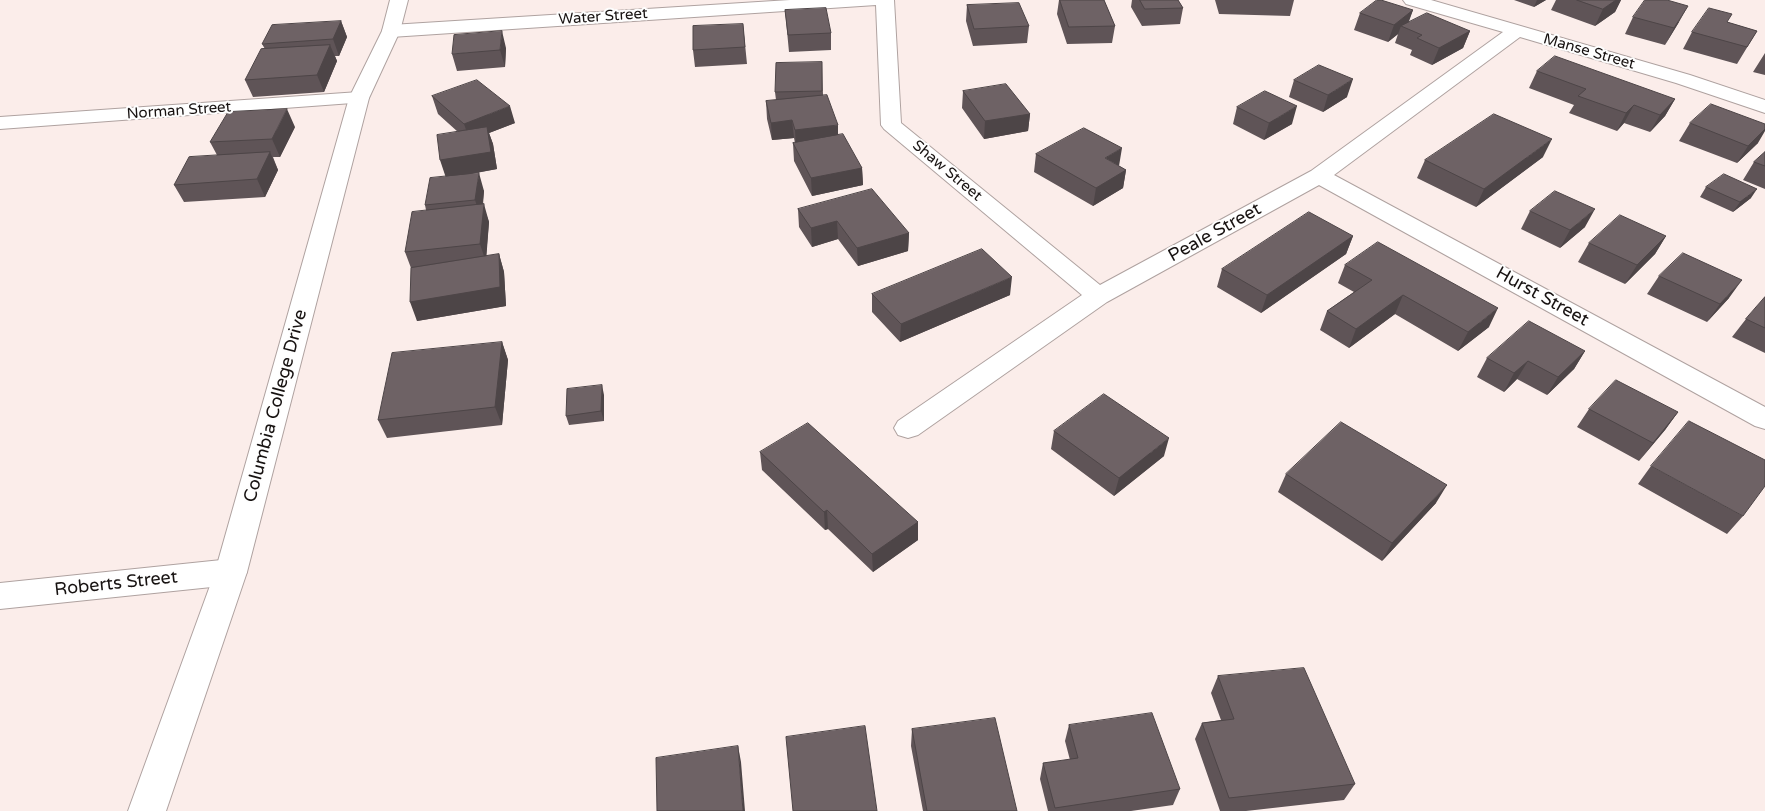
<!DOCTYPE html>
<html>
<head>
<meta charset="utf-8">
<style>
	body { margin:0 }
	canvas { display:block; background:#fbedea }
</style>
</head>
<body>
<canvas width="1765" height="811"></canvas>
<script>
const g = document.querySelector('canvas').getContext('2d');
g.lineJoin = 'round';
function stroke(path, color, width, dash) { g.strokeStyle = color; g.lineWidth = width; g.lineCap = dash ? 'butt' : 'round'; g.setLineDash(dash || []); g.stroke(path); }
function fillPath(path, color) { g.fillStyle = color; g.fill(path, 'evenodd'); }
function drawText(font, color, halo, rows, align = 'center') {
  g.font = font + ' "Varela Round",sans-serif'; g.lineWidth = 4; g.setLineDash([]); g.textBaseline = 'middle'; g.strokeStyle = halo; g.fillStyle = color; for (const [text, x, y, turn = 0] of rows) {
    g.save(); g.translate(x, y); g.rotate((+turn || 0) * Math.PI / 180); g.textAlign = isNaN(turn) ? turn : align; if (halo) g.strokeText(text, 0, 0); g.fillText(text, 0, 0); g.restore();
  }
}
const minor = new Path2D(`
	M790,0H894L901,123L1100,285L1311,171L1503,32L1406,4L1403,0H1431L1690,75L1765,100V113L1676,83L1520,37L1334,175L1765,407V429L1755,426L1319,185L1107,302L918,435L908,438L898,435L894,428L898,421L1082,295L884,129L881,125L876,5L391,37L384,35L382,31L384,27L391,25Z
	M359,92L366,94L369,98L366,102L0,129V117Z
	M231,559L242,563L247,572L242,581L231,585L0,609V583Z`);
const tertiary = new Path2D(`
	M390,0H408L400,31L369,98L247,572L166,811H128L215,572L349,98L382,31Z`);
const wall = new Path2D(`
	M1059,0H1104L1115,26L1112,43L1067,44L1057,14Z
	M1132,0H1178L1183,8L1180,24L1142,26L1131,7Z
	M1215,0H1294L1290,16L1219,14Z
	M1514,0H1546L1534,7Z
	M1556,0H1621L1615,12L1595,26L1551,10Z
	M967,5L1029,26L1027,43L973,46L966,21Z
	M785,10L831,33V50L789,52Z
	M1413,10L1408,22L1470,31L1463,48L1432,65L1410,55L1412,50L1395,43L1398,34L1388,42L1354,30L1360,13Z
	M1633,17L1679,22L1665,45L1625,34Z
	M341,21L347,37L339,56H335L337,61L324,92L253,97L245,80L265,49L262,44Z
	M1727,22L1757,31L1737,64L1683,49L1692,32Z
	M743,24L747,64L695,67L693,50Z
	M506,48L505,67L457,71L452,54Z
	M1765,53V75L1753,72Z
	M822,62L823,95L838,135L862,168L863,185L812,196L794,161L793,143H795L794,138L772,140L767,119L766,101L776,100L775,92Z
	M1537,71L1675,99L1665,116L1650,132L1624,123L1617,131L1569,113L1574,105L1529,88Z
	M1294,80L1347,97L1323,112L1289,97Z
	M963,91L1030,114L1028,131L984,139L962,108Z
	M432,96L515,123L489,133L493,144L497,169L471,174L484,191L483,205L489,222L486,256L499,254L504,272L506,306L417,321L411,268L405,252L426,210L425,205L446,176L458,132L438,114Z
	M1237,107L1292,124L1264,140L1233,124Z
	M1690,123L1758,143L1737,163L1679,141Z
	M295,127L280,157H273L278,170L265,197L184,202L174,185L217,155L210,142Z
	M1765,152V189L1743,180L1754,162Z
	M1036,154L1119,166L1126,170L1123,188L1093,206L1034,172Z
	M1543,157L1476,207L1417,178L1425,160Z
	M1706,187L1751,198L1733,212L1700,197Z
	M798,209L909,233L908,251L858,266L838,239L812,247L799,227Z
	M1530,211L1585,227L1560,248L1521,229Z
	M1353,236L1346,254L1261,313L1217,287L1222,269Z
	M1666,236L1655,254L1625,284L1578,262L1589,243Z
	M1345,265L1489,327L1458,351L1395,314L1349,348L1320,330L1327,311L1354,292L1338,283Z
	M1659,276L1729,298L1707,322L1647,294Z
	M872,294L1010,295L900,342L872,312Z
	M1765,297V353L1732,337L1746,319Z
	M502,342L508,360L502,425L387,438L378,420Z
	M1585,351L1574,369L1547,395L1517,379L1504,392L1477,377L1487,358Z
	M604,395V421L569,425L566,416Z
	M1589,409L1678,412L1665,430L1639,461L1577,427Z
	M1054,431L1164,456L1114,496L1051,449Z
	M760,452L918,522V540L873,572L828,529L825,530L762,470Z
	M1651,466L1743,516L1727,534L1638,484Z
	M1286,474L1436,503L1382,561L1278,492Z
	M1218,676L1355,784L1344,800L1246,811H1220L1195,739L1202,723L1221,720L1211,693Z
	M1069,725L1180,789L1173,805L1131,811H1048L1040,779L1043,763L1070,760L1065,741Z
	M912,729L1017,811H923L911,746Z`);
const shadedWall = new Path2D(`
	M1537,0H1546L1534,7Z
	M1616,0H1621L1615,12L1595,26L1603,9Z
	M1688,6L1679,22L1665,45L1674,28Z
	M1413,10L1407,27L1401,26L1398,34L1388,42L1394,25Z
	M341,21L347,37L339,56L333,39Z
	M502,31L506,48L505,67L500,50Z
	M1470,31L1463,48L1432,65L1439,48Z
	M330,45L337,61L324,92L317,75Z
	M1353,79L1347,97L1323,112L1328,95Z
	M1675,99L1665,116L1650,132L1660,115Z
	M1634,105L1624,123L1617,131L1626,113Z
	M510,106L515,123L489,133L493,144L497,169L446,178L440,160L470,141L464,124Z
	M1297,106L1292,124L1264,140L1269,123Z
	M287,109L295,127L280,157L272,139Z
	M1030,114L1028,131L984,139L985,121Z
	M792,120L794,138L772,140L771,123Z
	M838,125V143L796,148L795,130Z
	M1765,129V131L1758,143L1737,163L1748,146Z
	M1552,139L1543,157L1476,207L1484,189Z
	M1122,148L1119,166L1105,158Z
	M270,152L278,170L265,197L257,179Z
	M862,168L863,185L812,196L811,178Z
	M1126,170L1123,188L1093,206L1096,188Z
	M479,173L484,191L481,218L475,200Z
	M1757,189L1751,198L1733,212L1740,202Z
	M484,204L489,222L486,262L480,244Z
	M1595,209L1585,227L1560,248L1570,230Z
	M837,221L838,239L812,247L811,228Z
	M909,233L908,251L858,266L857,248Z
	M1353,236L1346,254L1261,313L1267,295Z
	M1666,236L1655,254L1625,284L1637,265Z
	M499,254L504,272L506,306L417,321L410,302Z
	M1012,277L1010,295L900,342L901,324Z
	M1742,280L1729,298L1707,322L1720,304Z
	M1403,295L1395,314L1349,348L1356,329Z
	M1498,308L1489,327L1458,351L1468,332Z
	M502,342L508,360L502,425L495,407Z
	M1585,351L1574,369L1547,395L1558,377Z
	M1528,361L1517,379L1504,392L1514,373Z
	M602,385L604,395V421L601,411Z
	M1678,412L1665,430L1639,461L1653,443Z
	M1169,438L1164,456L1114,496L1119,478Z
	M1447,485L1436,503L1382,561L1392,543Z
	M827,510L828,529L825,530L824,512Z
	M918,522V540L873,572L872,554Z
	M738,746L741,762L745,811H743Z`);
const building = new Path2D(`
	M1060,0H1104L1115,26L1069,27Z
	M1140,0H1178L1183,8L1145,9Z
	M1377,0H1381L1413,10L1394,25L1360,13Z
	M1577,0H1616L1603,9Z
	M1645,0H1667L1688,6L1674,28L1633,17Z
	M1019,3L1029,26L974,29L967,5Z
	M826,8L831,33L788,35L785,10Z
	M1709,8L1732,14L1727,22L1757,31L1747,47L1692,32Z
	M1427,13L1470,31L1439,48L1417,38L1422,35L1401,26Z
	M341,21L333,39L262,44L272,25Z
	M743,24L745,47L693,50V26Z
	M502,31L500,50L452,54L454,35Z
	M330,45L317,75L245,80L261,49Z
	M1555,56L1675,99L1660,115L1634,105L1626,113L1578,96L1586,89L1537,71Z
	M822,62V91L775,92L776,63Z
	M1319,65L1353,79L1328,95L1294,80Z
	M477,80L510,106L464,124L432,96Z
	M1006,84L1030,114L985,121L963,91Z
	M1265,91L1297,106L1269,123L1237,107Z
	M827,95L838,125L795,130L792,120L771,123L766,101Z
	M1711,104L1765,124V129L1748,146L1690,123Z
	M287,109L272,139L210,142L228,112Z
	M1494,114L1552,139L1484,189L1425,160Z
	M487,127L491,152L440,160L437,135Z
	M1084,128L1122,148L1105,158L1126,170L1096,188L1036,154Z
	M843,134L862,168L811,178L793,143Z
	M270,152L257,179L174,185L189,157Z
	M1765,152V166L1754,162Z
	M479,173L475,200L425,205L430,178Z
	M1724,174L1757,189L1740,202L1706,187Z
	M872,189L909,233L857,248L837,221L811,228L798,209Z
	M1555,191L1595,209L1570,230L1530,211Z
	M484,204L480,244L405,252L412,212Z
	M1309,212L1353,236L1267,295L1222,269Z
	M1620,215L1666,236L1637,265L1589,243Z
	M1378,242L1498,308L1468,332L1403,295L1356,329L1327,311L1372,280L1345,265Z
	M982,249L1012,277L901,324L872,294Z
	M1683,253L1742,280L1720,304L1659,276Z
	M499,254L500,287L410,302L411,268Z
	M1765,297V328L1746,319Z
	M1529,321L1585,351L1558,377L1528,361L1514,373L1487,358Z
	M502,342L495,407L378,420L392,353Z
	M1616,380L1678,412L1653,443L1589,409Z
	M602,385L601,411L566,416L567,389Z
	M1104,394L1169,438L1119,478L1054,431Z
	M1689,421L1765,460V486L1743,516L1651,466Z
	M1341,422L1447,485L1392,543L1286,474Z
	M808,423L918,522L872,554L827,510L824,512L760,452Z
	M1304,668L1355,784L1229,798L1202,723L1234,719L1218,676Z
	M1152,713L1180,789L1055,808L1043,763L1078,758L1069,725Z
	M995,718L1017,811H927L912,729Z
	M865,726L877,811H793L786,737Z
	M738,746L743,811H657L656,758Z`);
const farStreetnames = [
	["Water Street",603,17,-4],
	["Manse Street",1589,52,16],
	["Norman Street",179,111,-4],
	["Shaw Street",947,171,40]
];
const streetNames = [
	["Peale Street",1215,233,-29],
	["Hurst Street",1542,297,29],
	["Columbia College Drive",276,406,-75],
	["Roberts Street",116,584,-6]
];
stroke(minor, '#afa2a0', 2);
stroke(tertiary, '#afa2a0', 2);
fillPath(minor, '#fff');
fillPath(tertiary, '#fff');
fillPath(wall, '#5f5457');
fillPath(shadedWall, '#4d4547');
fillPath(building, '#6e6265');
stroke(building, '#4d4547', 1);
drawText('15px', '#171211', '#fefefe', farStreetnames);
drawText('18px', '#171211', '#fefefe', streetNames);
</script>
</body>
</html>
